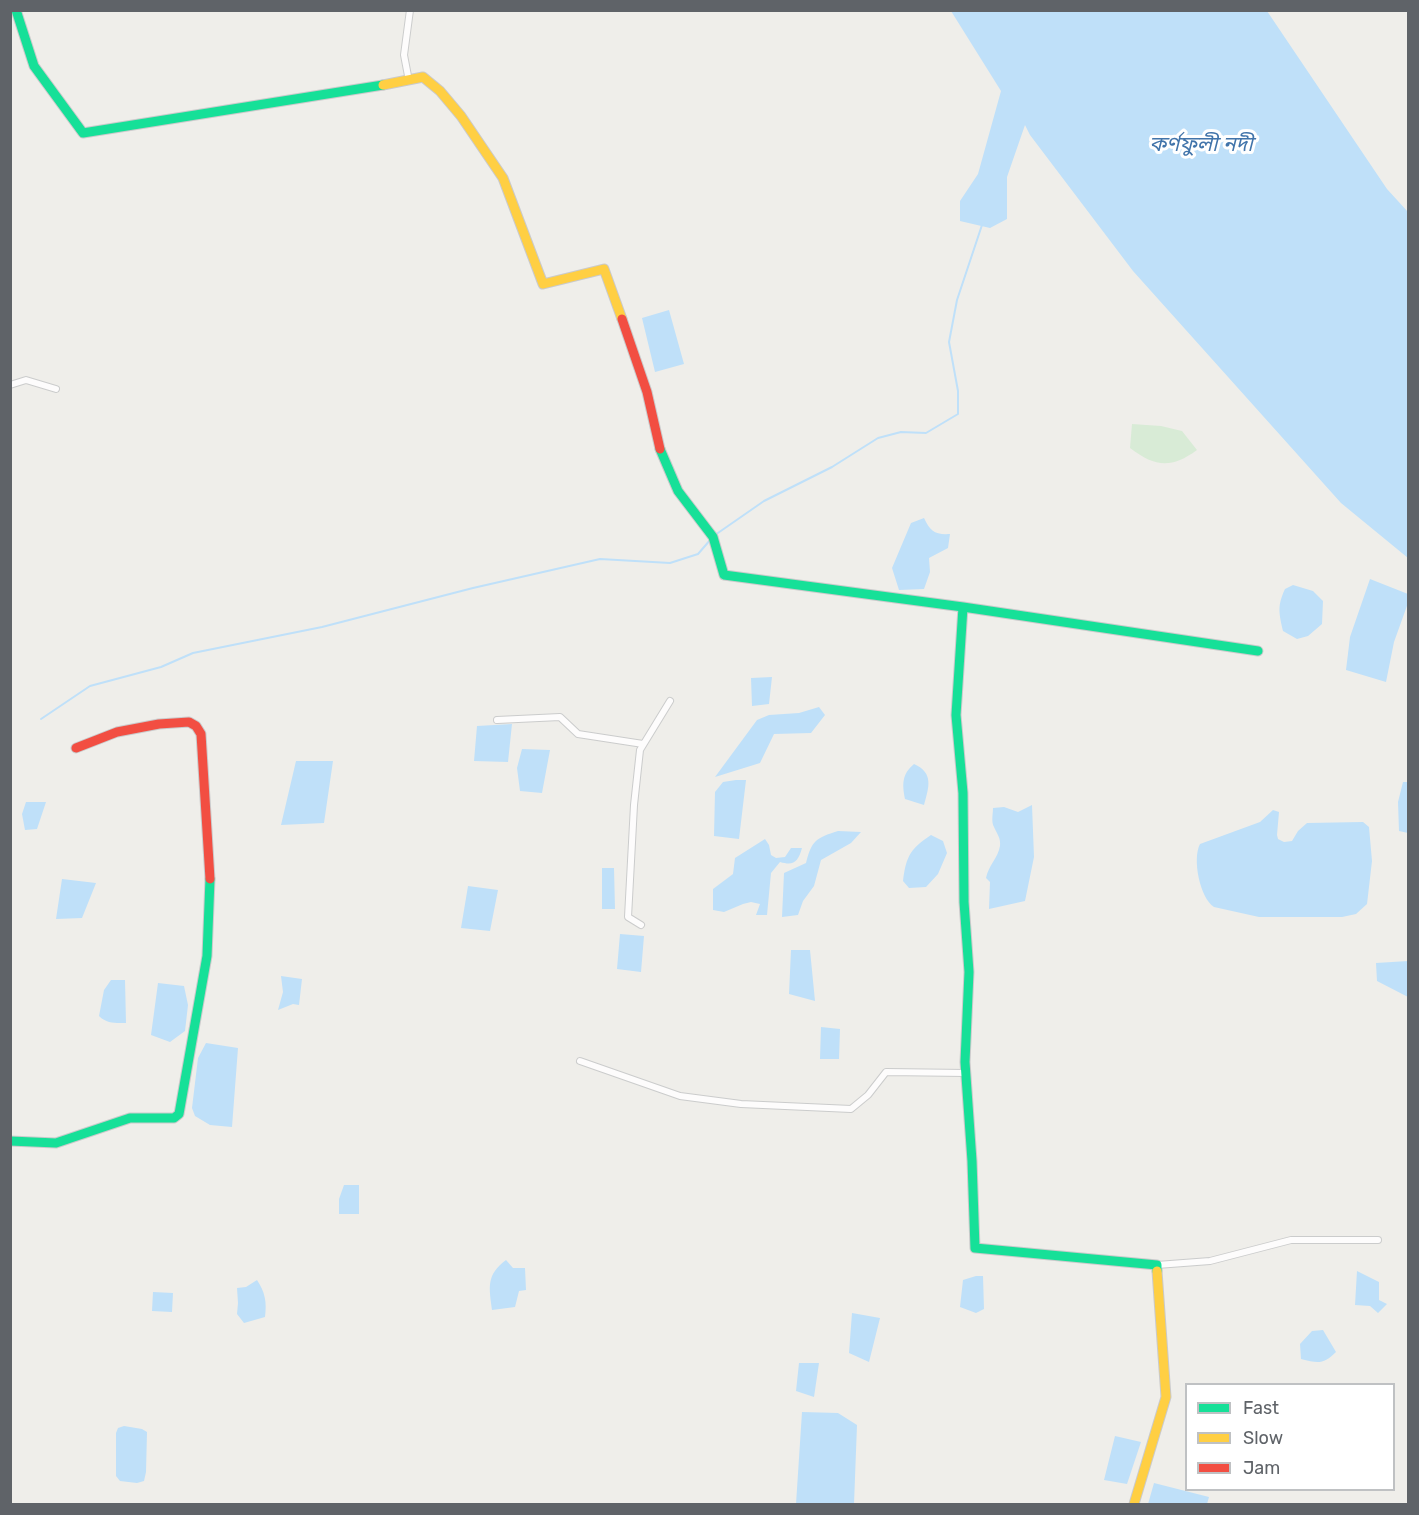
<!DOCTYPE html>
<html>
<head>
<meta charset="utf-8">
<style>
	body { margin:0 }
	#map { position:relative; width:1419px; height:1515px; overflow:hidden; background:#efeeea; font-family:Rubik,sans-serif }
	canvas { display:block }
	.frame { position:absolute; inset:0; border:12px solid #5f6368; pointer-events:none }
	.legend { position:absolute; left:1185px; top:1383px; width:210px; height:108px; box-sizing:border-box; background:#fff; border:2px solid #bfc1c3; margin:0; padding:8px 10px; list-style:none; font-size:18px; color:#5f6368 }
	.legend li { display:flex; align-items:center; gap:12px; height:30px }
	.legend b { width:30px; border:2px solid #bfc1c3 }
</style>
</head>
<body>
<div id="map">
<canvas width="1419" height="1515"></canvas>
<div class="frame"></div>
<ul class="legend">
<li><b style="height:8px;background:#16e098"></b>Fast</li>
<li><b style="height:8px;background:#ffcf43"></b>Slow</li>
<li><b style="height:8px;background:#f24e42"></b>Jam</li>
</ul>
</div>
<script>
const g = document.querySelector('canvas').getContext('2d');
g.lineJoin = 'round';
function fillPath(path, color) { g.fillStyle = color; g.fill(path, 'evenodd'); }
function stroke(path, color, width, dash) { g.strokeStyle = color; g.lineWidth = width; g.lineCap = dash ? 'butt' : 'round'; g.setLineDash(dash || []); g.stroke(path); }
function drawText(font, color, halo, rows, align = 'center') {
  g.font = font + ' Rubik,"Noto Sans Bengali",sans-serif'; g.lineWidth = 6; g.setLineDash([]); g.textBaseline = 'middle'; g.strokeStyle = halo; g.fillStyle = color; for (const [text, x, y, turn = 0] of rows) {
    g.save(); g.translate(x, y); g.rotate((+turn || 0) * Math.PI / 180); g.textAlign = isNaN(turn) ? turn : align; if (halo) g.strokeText(text, 0, 0); g.fillText(text, 0, 0); g.restore();
  }
}
const green = new Path2D(`
	M1132,424L1161,426L1182,431L1197,450C1171,469 1155,467 1130,448Z`);
const water = new Path2D(`
	M951,11H1267L1387,189L1408,212V558L1341,503L1133,271L1030,135L1025,125L1007,177V219L990,228L960,221V201L978,174L1001,91Z
	M669,310L684,364L655,372L642,318Z
	M924,518C930,531 935,535 950,534L948,548L929,558L930,572L924,589L899,590L892,568L911,523Z
	M1370,579L1408,594V603L1394,642L1386,682L1346,670L1350,637Z
	M1293,585L1313,591L1323,601L1322,624L1308,636L1297,639L1283,631C1279,613 1277,606 1285,589Z
	M772,677L769,704L752,706L751,678Z
	M819,707L825,715L811,733L774,734L760,763L715,777L757,720L769,715L799,713Z
	M512,724L508,762L474,761L477,726Z
	M522,749L550,750L542,793L520,791L517,768Z
	M296,761H333L324,823L281,825Z
	M914,764C934,773 929,787 924,805L905,799C902,784 902,774 914,764Z
	M736,780H746L739,839L714,836L715,792L723,782Z
	M1403,782H1408V833L1399,831L1398,802Z
	M26,802H46L37,829L25,830L22,814Z
	M1032,805L1034,857L1025,901L989,909L990,882L986,878C988,866 998,858 1000,846C1001,838 997,834 994,827C991,822 993,814 993,808L1004,807L1018,812Z
	M1273,810L1279,812L1277,835L1278,839L1284,842L1292,841L1298,831L1307,823L1363,822L1369,827L1372,861L1367,904L1356,914L1342,917H1259L1214,907C1200,898 1192,859 1200,844L1260,822Z
	M838,831L861,832L851,843L821,860L814,886L803,901L798,915L782,917L784,873L806,863C812,840 816,838 838,831Z
	M931,835L943,841L947,853L938,874L926,887L909,888L903,881C906,856 911,848 931,835Z
	M765,839L769,845L771,855L776,858L785,857L791,848H802C798,862 794,866 780,862L771,873L767,915H756L760,904L751,902L743,904L724,912L713,910V889L733,874L735,858Z
	M602,868H614L615,909H602Z
	M62,879L96,883L82,918L56,919Z
	M468,886L498,890L490,931L461,928Z
	M620,934L644,936L641,972L617,969Z
	M791,950H810L815,1001L789,994Z
	M1408,961V997L1377,981L1376,963Z
	M281,976L302,979L299,1005L293,1004L278,1010L283,992Z
	M111,980H125L126,1023C116,1023 107,1024 99,1016L104,990Z
	M158,983L184,986L188,1005L185,1031L170,1042L151,1035Z
	M821,1027L840,1029L839,1059H820Z
	M206,1043L238,1048L232,1127L210,1125L195,1116L192,1108L198,1058Z
	M344,1185H359V1214H339V1199Z
	M506,1260L513,1268H525L526,1290L519,1291L515,1307L492,1310C489,1287 486,1275 506,1260Z
	M1357,1271L1379,1282V1300L1387,1304L1378,1313L1370,1306L1355,1305Z
	M976,1276H983L984,1309L976,1313L960,1307L963,1280Z
	M257,1280C265,1292 267,1302 265,1317L244,1323L237,1314L238,1303L237,1288L246,1287Z
	M153,1292L173,1293L172,1312L152,1311Z
	M852,1313L880,1318L869,1362L849,1353Z
	M1323,1330L1336,1352C1323,1365 1318,1363 1301,1359L1300,1344L1312,1331Z
	M799,1363H819L814,1397L796,1391Z
	M802,1412L838,1413L857,1425L854,1504H796Z
	M124,1426L142,1429L147,1432L146,1472L144,1481L137,1483L120,1481L116,1476V1433L118,1428Z
	M1115,1436L1141,1442L1127,1484L1104,1480Z
	M1154,1483L1209,1497L1207,1504H1148Z`);
const stream = new Path2D(`
	M715,535L764,501L832,467L878,438L901,432L926,433L958,414V391L949,342L957,300L982,225
	M41,719L90,686L161,667L193,653L322,627L473,588L600,559L670,563L698,554L711,539`);
const street = new Path2D(`
	M409,81L404,55L410,10
	M10,385L26,380L56,389
	M497,720L560,717L578,734L643,744
	M641,925L628,917L634,805L640,750L670,701
	M580,1061L680,1096L741,1104L851,1109L868,1095L886,1072L966,1073
	M1157,1265L1210,1261L1291,1240H1378`);
const fast = new Path2D(`
	M16,10L34,66L83,133L383,85
	M660,449L678,491L713,537L724,575L963,607L1258,651
	M963,607L956,715L963,793L964,902L969,972L965,1062L972,1161L975,1248L1157,1265V1271
	M10,1141L56,1143L130,1118H174L179,1114L207,956L210,879`);
const slow = new Path2D(`
	M383,85L423,77L440,91L461,116L503,178L543,284L604,269L622,319
	M1134,1504L1166,1397L1157,1271`);
const jam = new Path2D(`
	M622,319L647,392L660,449
	M76,748L117,732L159,724L189,722L196,726L201,734L210,879`);
const waterNames = [
	["কর্ণফুলী নদী",1201,145]
];
fillPath(green, '#d8ebd6');
fillPath(water, '#bfe0f9');
stroke(stream, '#bfe0f9', 2);
stroke(street, '#cbcccc', 8);
stroke(fast, '#cacacb', 11);
stroke(slow, '#cacacb', 11);
stroke(jam, '#cacacb', 11);
stroke(street, '#fdfcfc', 6);
stroke(fast, '#16e098', 9);
stroke(slow, '#ffcf43', 9);
stroke(jam, '#f24e42', 9);
drawText('italic 21px', '#4174aa', '#fff', waterNames);
</script>
</body>
</html>
